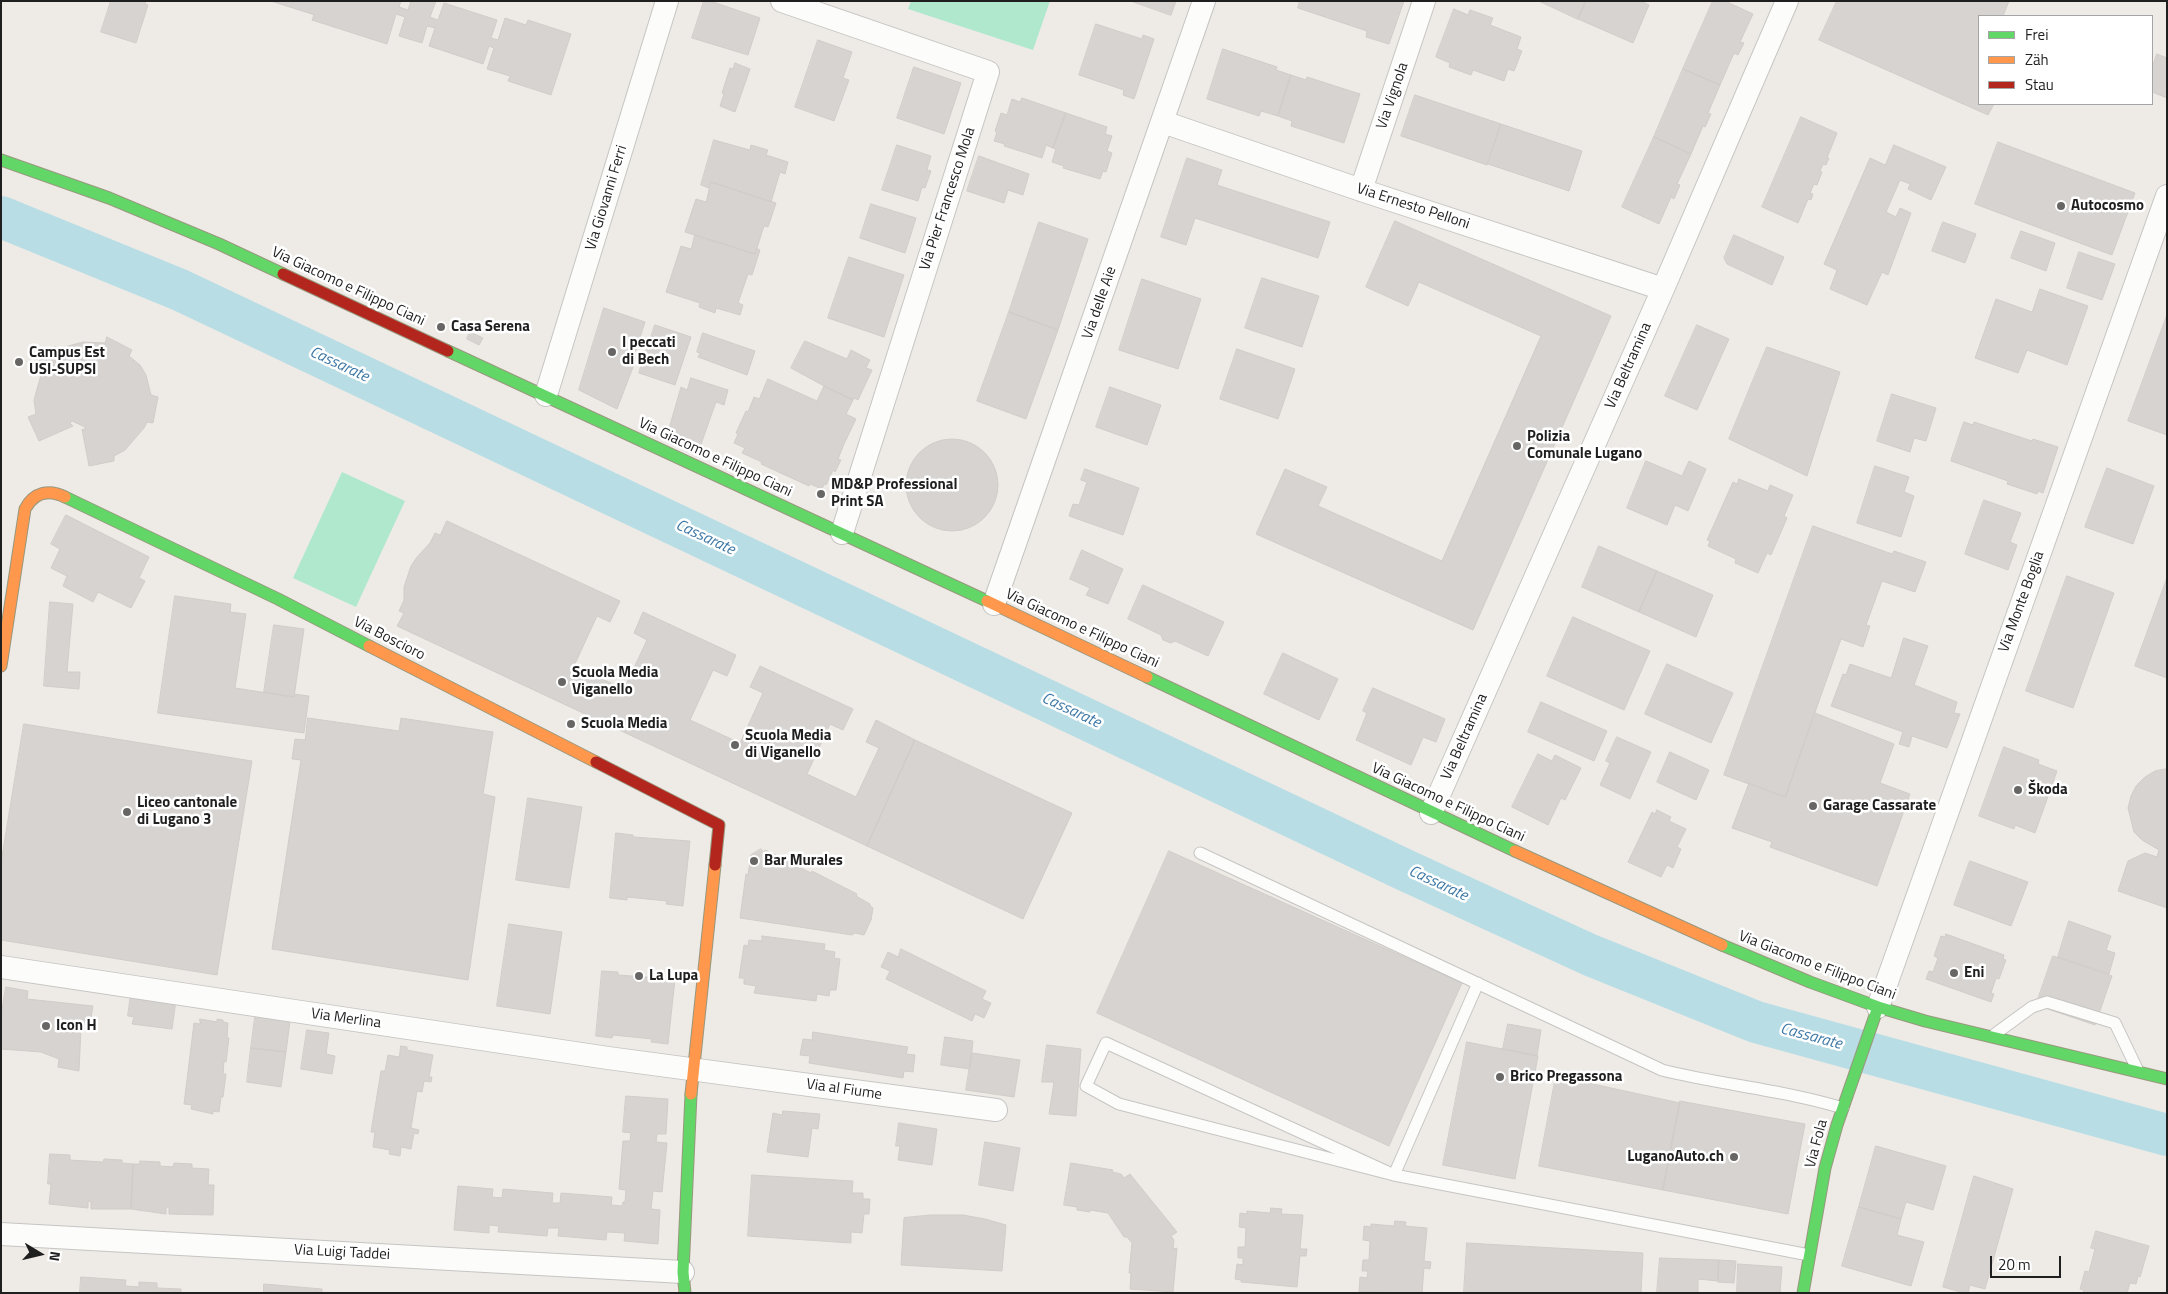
<!DOCTYPE html>
<html>
<head>
<meta charset="utf-8">
<style>
	body { margin:0 }
	#map { position:relative; width:2168px; height:1294px; overflow:hidden; background:#eeebe7; font-family:"Titillium Web",sans-serif }
	canvas { display:block }
	.frame { position:absolute; inset:0; border:2px solid #1f1f1f; pointer-events:none }
	.legend { position:absolute; left:1978px; top:15px; width:175px; height:90px; box-sizing:border-box; background:#fff; border:1px solid #a5a5a5; margin:0; padding:6px 9px; list-style:none; font-size:15px; color:#1f1f1f }
	.legend li { display:flex; align-items:center; gap:10px; height:25px }
	.legend b { width:25px; border:1px solid #a5a5a5 }
	.north { position:absolute; left:15px; top:1229px; width:50px; height:50px; -webkit-text-stroke:4px #fff; paint-order:stroke; rotate:99deg; font-size:14px; font-weight:700; line-height:20px; text-align:center; color:#1f1f1f }
	.north::after { content:''; display:block; margin:auto; width:18px; height:22px; background:#1f1f1f; clip-path:polygon(50% 0,100% 100%,50% 72%,0 100%) }
	.scale { position:absolute; left:1990px; top:1256px; width:71px; height:22px; box-sizing:border-box; border:2px solid #1f1f1f; border-top:0; padding-left:6px; font-size:15px; line-height:18px; white-space:nowrap; color:#1f1f1f; -webkit-text-stroke:4px #fff; paint-order:stroke }
</style>
</head>
<body>
<div id="map">
<canvas width="2168" height="1294"></canvas>
<div class="frame"></div>
<ul class="legend">
<li><b style="height:6px;background:#63d668"></b>Frei</li>
<li><b style="height:6px;background:#ff974d"></b>Zäh</li>
<li><b style="height:6px;background:#b3261e"></b>Stau</li>
</ul>
<div class="north">N</div>
<div class="scale">20 m</div>
</div>
<script>
const g = document.querySelector('canvas').getContext('2d');
g.lineJoin = 'round';
function fillPath(path, color) { g.fillStyle = color; g.fill(path, 'evenodd'); }
function stroke(path, color, width, dash) { g.strokeStyle = color; g.lineWidth = width; g.lineCap = dash ? 'butt' : 'round'; g.setLineDash(dash || []); g.stroke(path); }
function drawText(font, color, halo, rows, align = 'center') {
  g.font = font + ' "Titillium Web",sans-serif'; g.lineWidth = 5; g.setLineDash([]); g.textBaseline = 'middle'; g.strokeStyle = halo; g.fillStyle = color; for (const [text, x, y, turn = 0] of rows) {
    g.save(); g.translate(x, y); g.rotate((+turn || 0) * Math.PI / 180); g.textAlign = isNaN(turn) ? turn : align; if (halo) g.strokeText(text, 0, 0); g.fillText(text, 0, 0); g.restore();
  }
}
const pitch = new Path2D(`
	M911,1H1050L1033,50L908,9Z
	M342,472L405,501L356,607L293,578Z`);
const river = new Path2D(`
	M1,217L180,290L1407,871L1590,955L1756,1022L2167,1135`);
const building = new Path2D(`
	M111,1H146L145,4L148,5L136,43L101,32Z
	M271,1H401L399,7L408,10L411,1H436L430,17L438,20L444,3L497,20L491,38L498,40L505,18L526,25L528,20L571,34L551,95L508,81L510,76L487,69L494,48L489,46L483,64L429,46L435,28L427,26L422,43L399,36L405,17L396,14L387,44L312,20L314,15Z
	M704,1H710L760,18L748,55L692,38Z
	M1131,1H1176L1171,15Z
	M1300,1H1404L1389,44L1366,37L1367,31L1298,8Z
	M1539,1H1586L1578,19Z
	M1586,1H1641L1649,5L1633,43L1578,19Z
	M1713,1H1725L1753,14L1740,42L1744,43L1738,55L1734,53L1720,85L1683,69Z
	M1837,1H2009L2003,16H1979V104H1994L1988,115L1819,40Z
	M1454,9L1468,15L1470,10L1493,18L1490,25L1521,37L1517,49L1522,51L1514,71L1508,69L1504,81L1473,70L1471,75L1449,67L1450,63L1436,57Z
	M1096,24L1142,39L1143,35L1154,39L1134,99L1123,95L1124,90L1079,75Z
	M818,40L852,52L843,78L849,80L834,121L795,107Z
	M1223,49L1277,67L1276,70L1291,75L1278,116L1261,111L1259,116L1207,99Z
	M2157,54L2167,58V98L2152,92V69Z
	M735,63L750,69L735,112L720,106L724,94L722,93L730,68L733,69Z
	M914,67L961,83L944,134L897,118Z
	M1683,69L1720,85L1708,113L1711,114L1705,127L1703,126L1691,154L1654,137Z
	M1291,75L1306,80L1307,77L1360,94L1344,143L1291,126L1292,121L1278,116Z
	M1415,95L1501,124L1487,165L1401,136Z
	M1022,98L1066,113L1053,148L1046,145L1042,158L1004,146L1005,144L994,141L997,132L995,131L1001,113L1007,115L1012,99L1020,102Z
	M1066,113L1107,127L1105,134L1112,136L1107,151L1112,153L1106,172L1103,171L1100,179L1063,168L1064,166L1052,162L1056,149L1053,148Z
	M1801,117L1837,133L1827,158H1829L1826,165L1823,164L1820,171L1822,172L1817,185L1814,184L1810,193L1813,194L1811,200L1808,199L1798,223L1762,207Z
	M1501,124L1582,151L1569,191L1488,164Z
	M1654,137L1691,154L1677,184L1680,185L1674,199L1671,197L1659,224L1622,207Z
	M714,140L750,150L751,145L768,150L766,155L788,162L785,174L780,172L771,202L711,182L709,188L701,185Z
	M1998,142L2135,193L2112,255L1975,204Z
	M897,145L931,156L927,170L931,171L925,188L922,187L918,201L882,190Z
	M1894,145L1946,167L1931,200L1908,189L1910,184L1900,180L1886,212L1896,217L1900,208L1911,213L1888,275L1882,272L1867,305L1830,289L1837,270L1824,264L1870,158L1885,165Z
	M979,156L1029,174L1023,195L1008,190L1004,203L967,191Z
	M1187,158L1222,170L1217,185L1330,222L1318,258L1195,218L1186,245L1161,237Z
	M711,182L776,203L768,227L764,226L755,254L685,232L696,199L706,202Z
	M871,204L916,218L905,253L860,238Z
	M1395,221L1611,316L1473,630L1256,534L1285,469L1327,487L1318,506L1442,561L1541,336L1419,282L1408,306L1366,287Z
	M1039,222L1088,239L1058,330L1009,312Z
	M1943,222L1976,234L1965,263L1932,251Z
	M2021,231L2055,243L2046,271L2011,258Z
	M695,235L755,254L756,248L760,250L752,275L748,274L738,303L743,305L740,315L716,308L715,313L699,307L700,303L666,292L681,246L691,249Z
	M1734,235L1784,257L1772,285L1727,264L1724,258Z
	M2079,252L2115,264L2102,300L2067,288Z
	M849,257L904,275L884,337L828,318Z
	M1262,278L1319,296L1302,347L1245,328Z
	M1142,279L1201,299L1178,369L1119,350Z
	M2040,289L2088,306L2067,365L2027,350L2018,373L1975,358L1996,299L2032,312Z
	M604,308L645,322L635,353L638,354L617,409L579,390Z
	M1009,312L1058,330L1026,419L977,401Z
	M2167,315V435L2128,421Z
	M655,325L691,337L675,385L639,373Z
	M1697,325L1729,339L1697,410L1665,396Z
	M470,332L483,338L479,345L467,339Z
	M703,333L755,351L747,375L698,357L700,353L697,352Z
	M107,337L132,350L129,356L140,365L146,375L151,395L158,397L153,423L147,422L144,428L125,450L114,456V461L89,466L82,429L85,430V427L72,421L70,423L73,426L39,441L28,417L36,414L34,400L42,371L36,364L55,346L61,352L68,346L83,342L105,343Z
	M805,341L847,359L851,350L870,360L866,368L872,370L858,400L854,398L853,400L824,386L791,368Z
	M1767,347L1840,372L1807,476L1729,439Z
	M1237,349L1295,369L1278,419L1220,399Z
	M691,378L728,390L724,405L716,402L700,447L668,432L681,387L687,390Z
	M768,379L817,401L824,386L853,400L846,414L856,419L844,444L838,459L841,460L835,472L833,470L826,485L824,484L822,489L810,484L809,486L761,464L762,462L742,453L745,448L734,443L738,434L736,433L746,411L748,412L754,397L759,399Z
	M1110,387L1161,405L1147,445L1096,427Z
	M1892,394L1936,408L1926,441L1914,438L1910,452L1877,441Z
	M1964,422L1973,425L1974,422L2032,441L2033,439L2058,447L2043,493L2038,491L2037,494L2007,484L2008,481L1951,461Z
	M906 485a46 46 0 1 1 92 0a46 46 0 1 1-92 0Z
	M1646,461L1682,476L1689,461L1706,469L1688,511L1675,505L1667,525L1627,508Z
	M1875,466L1909,477L1904,492L1914,496L1901,537L1857,523Z
	M2107,468L2154,486L2133,544L2085,527Z
	M1085,469L1139,488L1123,535L1069,516L1073,504L1079,505L1087,482L1081,480Z
	M1739,479L1768,491L1770,485L1793,495L1784,516L1787,518L1771,555L1767,553L1758,573L1735,563L1736,559L1708,546L1710,541L1707,540L1733,482L1737,484Z
	M1984,500L2021,513L2010,542L2017,545L2008,570L1965,554Z
	M66,515L149,557L139,578L145,581L131,608L98,592L93,602L63,586L67,576L51,568L60,549L51,544Z
	M447,521L620,601L610,622L597,616L574,666L624,689L647,640L634,633L643,612L736,655L727,676L713,670L690,720L740,743L763,693L750,687L760,666L853,709L843,730L830,724L807,774L856,797L879,748L866,742L876,720L915,740L867,846L397,626L404,613L399,611L404,600V587L411,566L417,557L430,543L435,533L440,535Z
	M1813,526L1892,554L1894,551L1926,562L1915,592L1882,581L1866,625L1870,626L1863,647L1841,639L1785,797L1724,775Z
	M1599,546L1657,571L1639,612L1582,587Z
	M1082,550L1123,569L1108,604L1086,595L1090,588L1070,579Z
	M1657,571L1713,595L1696,637L1639,612Z
	M2067,576L2114,593L2073,708L2026,691Z
	M2167,578V678L2135,666Z
	M1143,585L1224,622L1208,656L1175,641L1171,643L1163,640L1161,635L1128,619Z
	M175,596L231,604L230,612L246,614L235,688L294,697V694L309,696L304,733L158,713Z
	M50,602L73,604L67,672H80L79,689L44,686Z
	M1573,617L1650,651L1624,710L1547,676Z
	M274,625L304,629L294,697L264,692Z
	M1904,638L1928,646L1914,685L1957,702L1954,713L1960,714L1947,748L1912,736L1909,747L1899,744L1903,732L1831,706L1843,674L1846,675L1850,664L1891,678Z
	M1283,653L1338,679L1319,720L1264,694Z
	M1667,664L1733,693L1711,743L1645,714Z
	M1373,688L1445,719L1436,742L1423,737L1411,765L1356,740L1367,713L1363,711Z
	M1541,702L1607,731L1594,761L1528,732Z
	M1815,713L1894,744L1880,783L1910,794L1877,886L1770,847L1772,842L1732,828L1749,783L1785,797Z
	M308,718L399,731L401,718L493,732L483,794L495,797L468,980L272,949L301,760L292,759L295,739L305,740Z
	M24,724L252,761L217,975L1,940V863Z
	M1617,737L1651,752L1630,799L1600,785L1610,763L1606,761Z
	M915,740L1072,813L1023,919L867,846Z
	M2004,747L2039,760L2038,764L2057,771L2035,833L2015,825L2014,829L1979,816Z
	M1670,752L1709,770L1696,800L1657,782Z
	M1538,754L1552,761L1555,755L1581,768L1565,800L1561,798L1548,825L1512,807Z
	M2167,769V908L2118,891L2128,861L2145,853L2157,857L2159,850L2142,840L2134,832L2128,808L2131,796L2136,786L2145,777L2155,771Z
	M528,798L582,807L569,888L516,880Z
	M1657,810L1671,817L1669,821L1686,829L1677,847L1681,849L1673,868L1667,865L1661,877L1628,862L1652,812L1655,814Z
	M616,833L633,835V837L690,841L683,906L666,904L667,901L627,897V900L610,898Z
	M761,849L763,852L765,850L802,866L801,868L811,873L812,871L857,894L856,896L870,904V906L873,908L871,920L864,935L855,933L852,935L740,918L746,874L748,875L751,855Z
	M1169,851L1462,983L1389,1146L1097,1013Z
	M1970,861L2028,882L2011,926L1954,905Z
	M2069,921L2111,936L2106,950L2115,953L2109,974L2058,957Z
	M509,924L562,932L550,1014L497,1006Z
	M1946,934L2004,955L2003,959L2006,960L1999,979L1996,978L1991,993L1994,994L1991,1002L1926,979L1929,971L1933,972L1938,958L1934,956L1941,936L1945,937Z
	M762,936L825,944L824,950L835,952L834,958L840,959L836,990H830L829,996L817,994L816,1001L754,993L756,986L744,984V978H739L744,945L748,946L749,940L762,941Z
	M901,949L986,991L982,999L991,1003L984,1018L975,1014L972,1021L886,979L890,971L881,967L888,952L898,957Z
	M2053,956L2112,976L2095,1025L2036,1005Z
	M602,971L618,972V975L675,979L668,1044L651,1042L652,1039L613,1035L612,1038L596,1036Z
	M6,987L28,991L27,999L93,1006L89,1029L81,1028L79,1071L58,1067L59,1059L41,1052L1,1049V1016Z
	M131,994L176,1000L172,1029L132,1024L134,1017L128,1016Z
	M256,1010L291,1014L286,1052L251,1048Z
	M200,1019L217,1022V1019L223,1020V1022L228,1023L227,1038H229L226,1062L224,1061L223,1074H226L223,1097H221L219,1112L213,1111V1114L191,1109L192,1105L184,1104L194,1023L200,1024Z
	M1508,1024L1541,1030L1537,1056L1503,1049Z
	M307,1030L329,1033L326,1054L335,1056L332,1074L301,1069Z
	M813,1032L908,1047L906,1054L915,1055L913,1072L904,1071L903,1078L809,1063L810,1056L800,1055L803,1039L812,1040Z
	M945,1037L973,1041L970,1069L941,1065Z
	M1467,1042L1538,1056L1515,1179L1443,1165Z
	M1047,1045L1081,1049L1076,1116L1049,1114L1054,1082H1042Z
	M401,1046L407,1047V1050L433,1055L429,1077H432L431,1082L424,1081L422,1092L417,1091L411,1128L419,1130L418,1134L414,1133L411,1149L401,1147L400,1156L389,1154L390,1150L373,1147L375,1132H371L381,1071H385L388,1055L399,1057Z
	M251,1048L286,1052L281,1087L247,1082Z
	M972,1053L1020,1060L1014,1097L966,1090Z
	M1556,1076L1680,1103L1663,1190L1539,1166Z
	M626,1096L668,1099L666,1134H657L656,1142L667,1143L662,1192L653,1191L651,1209L660,1210L658,1244L624,1241L625,1233L607,1232L606,1240L558,1236L559,1228H548L547,1236L498,1232L499,1226L489,1225V1233L454,1230L458,1186L493,1189L492,1197L502,1198L503,1189L553,1193L552,1203H560L561,1193L612,1197L611,1205L622,1206L623,1202H625L626,1190L619,1189L623,1141H630L631,1133L623,1132Z
	M1680,1101L1805,1124L1788,1214L1663,1190Z
	M783,1111L820,1114L818,1129L812,1128L808,1157L767,1152L773,1113L782,1115Z
	M899,1123L937,1129L932,1165L898,1160L900,1146H896Z
	M985,1142L1020,1148L1013,1191L979,1185Z
	M1876,1146L1946,1166L1933,1210L1906,1202L1901,1219L1859,1207Z
	M50,1154L70,1155V1160L103,1162L104,1159L122,1160V1163L133,1164L131,1209H91V1202L88,1201V1208L49,1204L51,1184H48Z
	M140,1161L160,1162V1166L173,1167L174,1163L192,1164V1168L209,1169L208,1185H214L213,1215L169,1214V1207H166V1214L131,1209L133,1164H140Z
	M1071,1163L1113,1170L1112,1172L1121,1174L1124,1178L1130,1174L1177,1232L1171,1236L1174,1240L1173,1249L1177,1248L1173,1292L1130,1289L1131,1273H1129L1132,1243L1127,1237H1124L1108,1213L1090,1210V1212L1077,1210V1207L1064,1205Z
	M752,1175L853,1181L852,1193H863V1199H870L869,1214H864L862,1233L851,1232V1243L748,1236Z
	M1974,1176L2013,1189L1985,1289L1970,1285L1968,1293H1964L1943,1287Z
	M1859,1207L1901,1219L1897,1235L1924,1242L1911,1286L1842,1266Z
	M1271,1208L1282,1209L1281,1214L1303,1215L1300,1249H1307L1306,1256H1300L1297,1287L1241,1282V1280L1235,1279L1237,1264L1243,1265V1258H1238V1247H1245L1246,1228L1239,1227L1240,1213L1247,1214V1211L1270,1213Z
	M930,1215H963L985,1219L1006,1225L1002,1271L901,1265L904,1218Z
	M1395,1221L1406,1222L1405,1226L1427,1228L1424,1261L1431,1262L1430,1269L1424,1268L1422,1293L1359,1292L1360,1277L1367,1278L1368,1271H1362L1363,1260H1369L1370,1241L1363,1240L1364,1226L1371,1227V1224L1394,1226Z
	M2096,1231L2149,1246L2140,1277L2138,1276L2136,1284L2130,1283L2127,1293H2083L2084,1290L2080,1289L2085,1271L2089,1272L2095,1249L2091,1248Z
	M1467,1243L1643,1253L1641,1293H1464Z
	M1660,1258L1719,1260L1718,1281L1698,1279V1293H1657Z
	M1719,1260L1736,1261L1734,1283L1718,1282Z
	M1738,1264L1782,1267L1780,1293H1737Z
	M81,1277L126,1280L125,1286L139,1287V1282L157,1283V1288L181,1289V1293H80Z
	M264,1284L322,1289V1293H264Z`);
const lane = new Path2D(`
	M1200,853L1662,1070C1722,1085 1784,1090 1843,1108
	M1995,1034L2032,1007L2047,1002L2115,1023L2138,1071
	M1394,1175L1106,1043L1086,1086L1119,1104L1394,1175L1809,1255
	M1394,1175L1478,983`);
const street = new Path2D(`
	M782,1L988,72L842,533
	M1163,122L1361,190L1663,289
	M1361,190L1424,1
	M546,395L667,1
	M994,604L1204,1
	M1431,813L1663,289L1787,1
	M1,967L608,1058L996,1110
	M1878,1007L2167,196
	M1,1234L683,1272`);
const fast = new Path2D(`
	M1,160L109,198L219,244L283,274
	M448,351L987,601
	M65,497L278,599L369,646
	M1147,677L1515,851
	M1722,945L1810,982L1878,1007L1925,1021L2167,1079
	M685,1293L683,1272L691,1094
	M1803,1293L1825,1168L1837,1125L1878,1007`);
const slow = new Path2D(`
	M987,601L1147,677
	M369,646L596,762
	M1,666L25,509C34,492 49,489 65,497
	M1515,851L1722,945
	M691,1094L715,865`);
const jam = new Path2D(`
	M283,274L448,351
	M596,762L719,825L715,865`);
const markers = [
	[2061,206,5,"#676665"],
	[441,327,5,"#676665"],
	[612,352,5,"#676665"],
	[19,362,5,"#676665"],
	[1517,446,5,"#676665"],
	[821,494,5,"#676665"],
	[562,682,5,"#676665"],
	[571,724,5,"#676665"],
	[735,745,5,"#676665"],
	[2018,790,5,"#676665"],
	[1813,806,5,"#676665"],
	[127,812,5,"#676665"],
	[754,861,5,"#676665"],
	[1954,973,5,"#676665"],
	[639,976,5,"#676665"],
	[46,1026,5,"#676665"],
	[1500,1077,5,"#676665"],
	[1734,1157,5,"#676665"]
];
const streetNames = [
	["Via Vignola",1393,96,-71],
	["Via Giovanni Ferri",607,198,-73],
	["Via Pier Francesco Mola",948,199,-72],
	["Via Ernesto Pelloni",1413,207,18],
	["Via Giacomo e Filippo Ciani",348,287,25],
	["Via delle Aie",1100,303,-71],
	["Via Beltramina",1629,366,-66],
	["Via Giacomo e Filippo Ciani",715,458,25],
	["Via Monte Boglia",2022,602,-70],
	["Via Giacomo e Filippo Ciani",1082,629,25],
	["Via Boscioro",389,639,27],
	["Via Beltramina",1465,737,-66],
	["Via Giacomo e Filippo Ciani",1448,803,25],
	["Via Giacomo e Filippo Ciani",1817,966,21],
	["Via Merlina",346,1019,8],
	["Via al Fiume",844,1090,8],
	["Via Fola",1817,1144,-75],
	["Via Luigi Taddei",342,1253,3]
];
const poiNames = [
	["Autocosmo",2071,206],
	["Casa Serena",451,327],
	["I peccati",622,343],
	["di Bech",622,360],
	["Campus Est",29,353],
	["USI-SUPSI",29,370],
	["Polizia",1527,437],
	["Comunale Lugano",1527,454],
	["MD&P Professional",831,485],
	["Print SA",831,502],
	["Scuola Media",572,673],
	["Viganello",572,690],
	["Scuola Media",581,724],
	["Scuola Media",745,736],
	["di Viganello",745,753],
	["Škoda",2028,790],
	["Liceo cantonale",137,803],
	["di Lugano 3",137,820],
	["Garage Cassarate",1823,806],
	["Bar Murales",764,861],
	["Eni",1964,973],
	["La Lupa",649,976],
	["Icon H",56,1026],
	["Brico Pregassona",1510,1077],
	["LuganoAuto.ch",1724,1157,"right"]
];
const waterNames = [
	["Cassarate",339,365,25],
	["Cassarate",705,538,25],
	["Cassarate",1071,711,25],
	["Cassarate",1438,884,25],
	["Cassarate",1811,1037,15]
];
fillPath(pitch, '#afe8cd');
stroke(river, '#b8dde4', 42);
fillPath(building, '#d6d3d0');
stroke(building, '#d1ccc8', 1);
stroke(lane, '#c6c5c3', 13);
stroke(street, '#c6c5c3', 24);
stroke(fast, '#98987e', 13);
stroke(slow, '#98987e', 13);
stroke(jam, '#98987e', 13);
stroke(lane, '#fcfcfb', 11);
stroke(street, '#fcfcfb', 22);
stroke(fast, '#63d668', 11);
stroke(slow, '#ff974d', 11);
stroke(jam, '#b3261e', 11);
for (const [x, y, r, color] of markers) { const dot = new Path2D(); dot.arc(x, y, r, 0, 2 * Math.PI); g.fillStyle = color; g.fill(dot); stroke(dot, '#fff', 2); }
drawText('15px', '#1f1f1f', '#fff', streetNames);
drawText('bold 15px', '#1f1f1f', '#fff', poiNames, 'left');
drawText('italic 16px', '#3e78a6', '#fff', waterNames);
</script>
</body>
</html>
